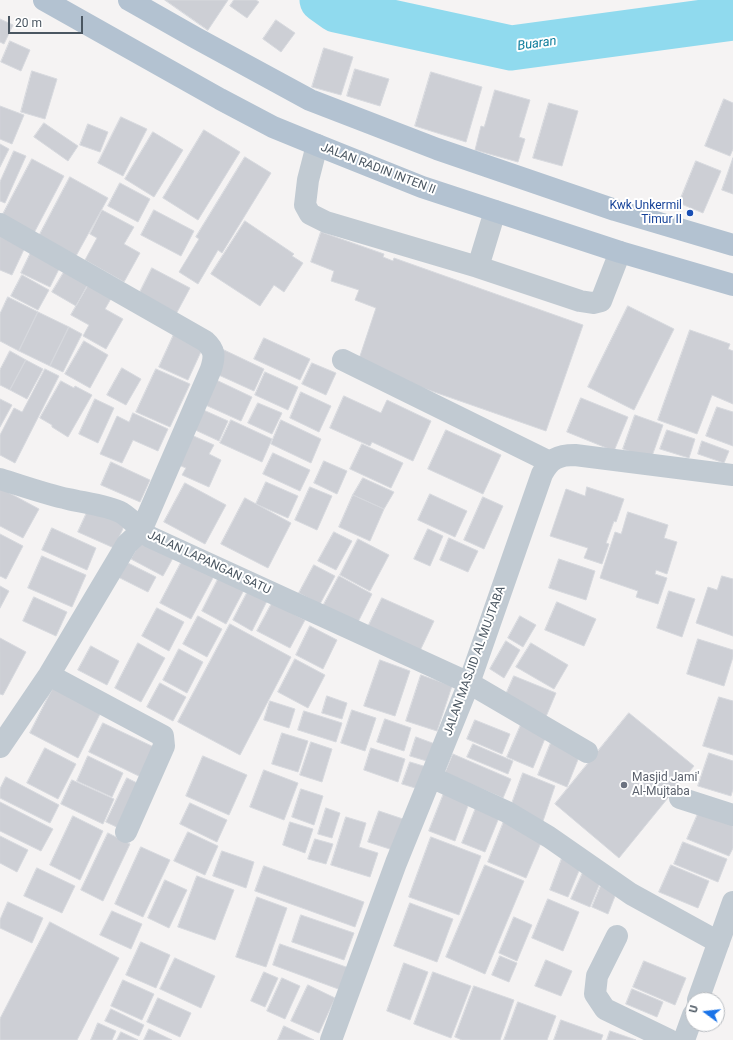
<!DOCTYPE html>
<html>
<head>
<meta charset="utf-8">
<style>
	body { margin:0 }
	#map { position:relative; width:733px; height:1040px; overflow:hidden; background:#f5f3f3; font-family:Roboto,sans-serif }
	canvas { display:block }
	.north { position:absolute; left:685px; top:992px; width:40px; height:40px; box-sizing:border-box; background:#fff; border:1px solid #b7bbc0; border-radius:50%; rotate:285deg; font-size:11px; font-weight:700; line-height:16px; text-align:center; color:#4a5661 }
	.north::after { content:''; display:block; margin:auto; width:14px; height:18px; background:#1a73e8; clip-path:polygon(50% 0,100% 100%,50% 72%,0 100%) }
	.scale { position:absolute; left:8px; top:16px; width:75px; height:18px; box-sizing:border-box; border:2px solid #4a5661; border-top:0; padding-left:5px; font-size:12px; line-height:14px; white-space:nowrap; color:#4a5661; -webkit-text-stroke:3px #fff; paint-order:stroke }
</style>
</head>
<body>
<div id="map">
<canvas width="733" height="1040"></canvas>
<div class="north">U</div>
<div class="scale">20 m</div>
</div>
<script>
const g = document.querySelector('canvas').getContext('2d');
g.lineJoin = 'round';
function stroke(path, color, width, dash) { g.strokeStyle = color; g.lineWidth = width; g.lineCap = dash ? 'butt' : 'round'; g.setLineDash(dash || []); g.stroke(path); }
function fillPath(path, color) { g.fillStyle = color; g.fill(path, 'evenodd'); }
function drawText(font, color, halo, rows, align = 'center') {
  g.font = font + ' Roboto,sans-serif'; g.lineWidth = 4; g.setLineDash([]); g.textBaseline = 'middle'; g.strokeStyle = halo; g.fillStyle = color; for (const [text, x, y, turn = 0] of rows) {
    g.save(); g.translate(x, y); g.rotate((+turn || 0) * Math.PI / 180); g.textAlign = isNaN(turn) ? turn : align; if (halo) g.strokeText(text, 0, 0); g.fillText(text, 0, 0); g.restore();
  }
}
const river = new Path2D(`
	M322,0L336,10L511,48L733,18`);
const building = new Path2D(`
	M165,0H228L208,30Z
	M234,0H256L259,2L247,18L230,6Z
	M0,19L13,25L4,44L0,42Z
	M276,20L295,33L281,52L263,39Z
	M10,41L30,50L21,71L1,62Z
	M324,48L353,57L341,95L312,87Z
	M355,69L389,79L380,106L347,96Z
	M32,71L57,79L45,119L21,112Z
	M431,72L482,87L466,142L415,126Z
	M495,90L530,100L519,137L525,139L518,162L475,150L481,126L484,127Z
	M724,99L733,103V149L730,156L705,146Z
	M549,103L578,111L562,166L533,158Z
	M0,106L24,115L12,144L0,139Z
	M121,117L147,129L123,176L98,163Z
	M44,123L78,146L68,161L34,137Z
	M88,124L108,132L100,152L80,145Z
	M204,130L240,152L198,220L163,198Z
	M153,132L183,150L154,197L125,179Z
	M0,144L9,149L0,167Z
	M14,151L26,156L5,203L0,201V182Z
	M245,157L271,173L222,253L218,250L198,284L179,272L199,239L196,237Z
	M733,158V194L722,190Z
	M32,159L64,176L34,233L2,216Z
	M696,161L721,171L703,213L679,203Z
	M70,177L108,198L76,256L39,236Z
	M120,183L150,199L138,222L108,206Z
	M102,210L134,227L124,244L140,253L124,282L85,260L97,238L90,234Z
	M154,210L194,231L181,256L141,235Z
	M245,221L294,254L292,256L303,263L284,292L274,285L260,306L211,274Z
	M0,230L27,243L12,275L0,270Z
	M321,232L384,254L383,257L393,261L394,258L583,325L546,431L357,365L376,308L355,300L359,290L331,281L334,271L311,262Z
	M34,246L63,261L50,287L21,273Z
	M67,267L90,280L76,306L52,292Z
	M152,268L190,288L175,316L138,296Z
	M22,275L49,290L38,310L11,296Z
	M90,282L113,295L105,309L123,319L106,349L83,336L89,325L71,315Z
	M8,297L38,312L19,351L0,341V314Z
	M628,306L674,329L634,410L588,387Z
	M38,312L69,327L50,366L19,351Z
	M69,327L82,334L63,372L50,366Z
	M690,330L730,344L728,349L733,351V404L712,395L697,434L658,420Z
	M175,332L204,345L188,380L159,367Z
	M264,338L310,359L300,380L254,359Z
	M84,341L108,355L90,388L65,374Z
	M222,349L264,369L254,391L212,372Z
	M10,351L26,360L10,390L0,385V370Z
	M26,360L43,369L27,399L10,390Z
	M312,363L336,373L326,395L302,384Z
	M122,368L141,379L126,405L107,395Z
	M45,369L59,376L15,463L0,455V435L14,408L22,412Z
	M156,369L190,384L170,427L136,412Z
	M265,372L298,387L288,410L255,395Z
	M212,378L252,397L241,421L201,403Z
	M61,381L74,388L75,386L92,395L68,437L52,427V425L40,418Z
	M301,392L331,406L319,432L290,418Z
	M344,396L381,413L387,400L431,421L413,461L372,442L370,446L330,428Z
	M581,398L628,417L614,451L567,432Z
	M0,399L12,405L0,427Z
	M95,399L114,408L98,443L79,434Z
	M258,403L282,413L272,434L248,423Z
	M717,407L733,412V446L706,436Z
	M199,408L228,421L219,441L191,428Z
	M133,413L168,429L158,451L133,440L122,463L100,454L117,416L129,422Z
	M635,415L663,425L651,459L623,449Z
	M231,420L272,439L262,462L220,443Z
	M281,420L321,439L311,463L271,444Z
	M446,430L501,455L483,494L428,469Z
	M667,430L695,439L689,458L660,449Z
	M189,434L214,445L209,454L221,460L209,487L182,475L186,468L176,464Z
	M702,441L729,451L724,463L698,454Z
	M362,444L403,463L391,488L350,469Z
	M273,453L310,470L300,491L263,474Z
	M324,461L347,471L337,494L314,483Z
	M111,462L150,480L140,502L101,485Z
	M363,478L394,492L384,509L353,495Z
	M266,482L298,496L288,518L256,504Z
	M185,483L226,505L205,544L164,522Z
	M310,487L332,496L317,530L295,520Z
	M587,487L624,499L616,522L614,521L606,543L609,544L602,564L584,558L588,548L550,536L566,489L585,496Z
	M0,488L39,509L23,538L0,526Z
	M430,494L467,511L455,537L418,520Z
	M353,495L384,509L370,541L339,527Z
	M483,497L503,506L484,549L464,540Z
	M245,498L291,523L268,568L221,544Z
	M89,508L125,524L114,548L78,532Z
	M628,512L668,525L664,538L677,542L667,574L656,570L655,574L667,578L658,604L636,597L638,591L600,578L615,532L621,534Z
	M52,528L96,548L87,570L42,550Z
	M428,529L443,536L430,566L414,559Z
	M334,532L352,541L336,570L318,561Z
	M0,534L23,546L6,579L0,576Z
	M449,538L478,551L468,572L440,560Z
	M358,539L389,555L370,591L340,575Z
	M141,541L173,558L163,576L131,559Z
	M42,556L86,575L72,607L28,588Z
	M183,559L214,576L191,619L160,603Z
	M559,559L595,571L586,600L549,588Z
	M126,562L156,577L148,592L118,577Z
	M314,565L335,576L320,604L299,593Z
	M220,575L245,588L226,624L202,611Z
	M339,576L372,594L357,624L323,606Z
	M722,576L733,579V636L696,623L708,587L717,590Z
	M0,586L9,591L0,608Z
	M249,589L268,599L252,631L233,620Z
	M669,591L695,599L682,637L657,628Z
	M34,597L67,612L56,636L23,621Z
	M382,598L434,621L418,655L366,631Z
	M557,602L596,619L584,646L545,630Z
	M272,603L305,620L290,648L257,631Z
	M157,608L184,622L169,651L142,636Z
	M198,616L222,629L207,657L183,644Z
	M520,616L536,625L523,647L508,638Z
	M230,624L291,657L240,755L178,722Z
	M310,626L337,640L323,669L296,655Z
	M0,638L26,652L3,695L0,694Z
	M698,639L733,650V657L724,686L687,674Z
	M506,641L520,650L504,678L490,669Z
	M138,643L165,658L141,702L115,688Z
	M531,643L568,665L554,689L516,667Z
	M91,646L119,661L107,685L78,670Z
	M179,649L203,662L187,693L163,680Z
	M295,659L325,675L308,708L278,692Z
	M380,660L410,671L395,716L364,706Z
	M421,675L452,686L437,731L406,721Z
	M514,676L556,693L545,719L503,701Z
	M56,682L104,706L78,758L30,733Z
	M160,683L186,697L173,721L147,707Z
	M327,696L347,703L342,719L322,713Z
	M719,697L733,701V755L703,746Z
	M270,701L295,709L289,728L264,720Z
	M352,710L376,718L365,751L341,743Z
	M304,711L342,723L336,742L298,730Z
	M629,713L694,766L619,858L555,804Z
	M385,719L411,728L404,751L377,742Z
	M475,720L510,734L502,754L467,739Z
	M523,720L548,731L533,768L507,757Z
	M103,723L158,749L145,779L89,752Z
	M282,733L308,741L298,772L272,764Z
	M416,737L435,744L430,762L410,756Z
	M552,740L581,752L567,787L538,775Z
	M311,742L332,749L322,782L300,775Z
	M473,744L513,761L508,774L467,757Z
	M45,748L76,764L58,799L27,783Z
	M371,748L405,759L398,782L364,770Z
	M709,753L733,761V789L731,796L698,786Z
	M453,754L511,779L503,798L445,773Z
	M88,756L123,773L112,797L77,781Z
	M203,756L247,775L229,815L186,796Z
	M410,762L430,768L422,790L402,784Z
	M264,770L298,783L284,820L250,807Z
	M523,773L555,786L542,824L511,806Z
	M6,777L59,805L50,823L0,798V789Z
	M127,778L143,786L123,830L106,822Z
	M72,780L114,799L103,824L61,804Z
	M301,789L323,796L314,825L292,817Z
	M444,793L469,803L455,841L429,831Z
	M0,802L53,829L41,851L0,831Z
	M190,803L227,820L217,842L180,824Z
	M477,805L500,815L485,852L462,843Z
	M326,808L340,813L332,838L318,834Z
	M700,809L733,823V848L729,856L687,839Z
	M379,811L409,821L399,852L368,842Z
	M73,816L103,831L80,880L50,865Z
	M346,817L366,823L359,847L378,853L370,877L331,865Z
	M504,821L543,838L526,878L488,862Z
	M290,822L313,829L305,853L283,845Z
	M188,832L218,846L205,875L174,861Z
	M108,833L130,844L103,901L81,890Z
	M0,836L28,850L17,872L0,863Z
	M431,837L481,856L459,915L409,897Z
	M315,839L333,844L326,864L308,859Z
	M683,842L727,859L718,882L674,864Z
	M141,847L170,860L143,917L115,904Z
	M222,851L254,862L246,888L213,876Z
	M562,858L581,866L568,897L550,890Z
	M485,865L524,881L485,974L446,957Z
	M671,865L709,881L698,908L659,892Z
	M264,866L364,902L355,927L255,891Z
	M37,868L75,886L62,913L24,896Z
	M584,870L602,878L590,907L571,899Z
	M197,876L234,890L215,940L178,927Z
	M165,880L187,890L169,928L148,918Z
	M602,883L617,891L608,914L592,907Z
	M257,897L287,908L266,967L236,957Z
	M548,899L579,912L563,951L532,938Z
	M8,902L43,918L32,943L0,928V920Z
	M410,903L453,919L437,962L394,946Z
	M112,911L142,924L131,949L100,935Z
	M301,915L354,933L344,960L292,942Z
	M514,917L532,925L517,961L499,953Z
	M50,922L119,958L77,1040H0V1019Z
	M141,942L170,955L156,988L126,975Z
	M280,944L349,968L341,990L273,965Z
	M500,956L517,963L509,982L492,975Z
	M175,958L215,976L201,1008L160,989Z
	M546,960L572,971L561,996L535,986Z
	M644,961L686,978L675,1005L633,987Z
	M404,963L428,972L410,1020L387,1011Z
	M264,972L278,978L265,1007L251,1001Z
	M433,972L471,986L451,1038L414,1024Z
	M282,978L300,986L285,1019L267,1011Z
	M123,980L154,994L142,1020L111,1006Z
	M308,985L335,998L319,1033L291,1021Z
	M474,986L514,1000L500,1040H462L455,1037Z
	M632,989L663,1002L657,1017L626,1004Z
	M158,998L191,1013L180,1037L147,1022Z
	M518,1002L556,1016L547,1040H504Z
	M111,1009L144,1025L139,1036L105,1021Z
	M561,1020L603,1035L601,1040H554Z
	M98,1023L116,1031L112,1040H91Z
	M284,1026L314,1040H278Z
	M149,1029L172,1040H144Z
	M610,1031L636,1040H607Z
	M121,1032L138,1040H117Z`);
const minor = new Path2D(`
	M317,145L308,180L305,205L310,214L326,222L478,267L495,211
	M0,224L205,341C215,350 215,356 211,369L141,531L127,544L49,675L0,747
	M478,267L580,301L593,303L601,301L620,252
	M343,360L550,462
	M0,479C23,486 45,494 68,499C85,503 107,505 122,513C133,520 140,530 150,537L469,683L587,752
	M49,675L163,736L164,746L126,832
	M431,777L507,812L549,837L631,894L711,938L719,942
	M680,798L733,815
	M617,936L597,976L595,994L605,1009L669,1040
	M698,1000L733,902
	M331,1040L396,863L469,683L542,474C550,459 558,455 575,455L733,475
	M684,1040L693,1015`);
const major = new Path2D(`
	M44,0L220,99L273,127L317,145L422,187L620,252L733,285
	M129,0L196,38L310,100L437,149L615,210L733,245`);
const markers = [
	[690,213,4,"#1a4fb4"],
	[624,785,4,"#6b7280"]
];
const streetNames = [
	["JALAN RADIN INTEN II",378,169,21],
	["JALAN LAPANGAN SATU",209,563,25],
	["JALAN MASJID AL MUJTABA",475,661,-70]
];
const transitNames = [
	["Kwk Unkermil",682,206],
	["Timur II",682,220]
];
const worshipNames = [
	["Masjid Jami'",632,778],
	["Al-Mujtaba",632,792]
];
const waterNames = [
	["Buaran",537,44,-8]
];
stroke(river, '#90daee', 45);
fillPath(building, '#cdcfd5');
stroke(building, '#d7d9de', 1);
stroke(minor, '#c1cad2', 22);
stroke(major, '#b3c2d1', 22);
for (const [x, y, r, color] of markers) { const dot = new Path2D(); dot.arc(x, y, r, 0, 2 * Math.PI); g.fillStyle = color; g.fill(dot); stroke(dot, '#fff', 1.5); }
drawText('12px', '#4a5661', '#fff', streetNames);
drawText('12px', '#164399', '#fff', transitNames, 'right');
drawText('12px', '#5b616d', '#fff', worshipNames, 'left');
drawText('italic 13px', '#0c7c9b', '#fff', waterNames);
</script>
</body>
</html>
